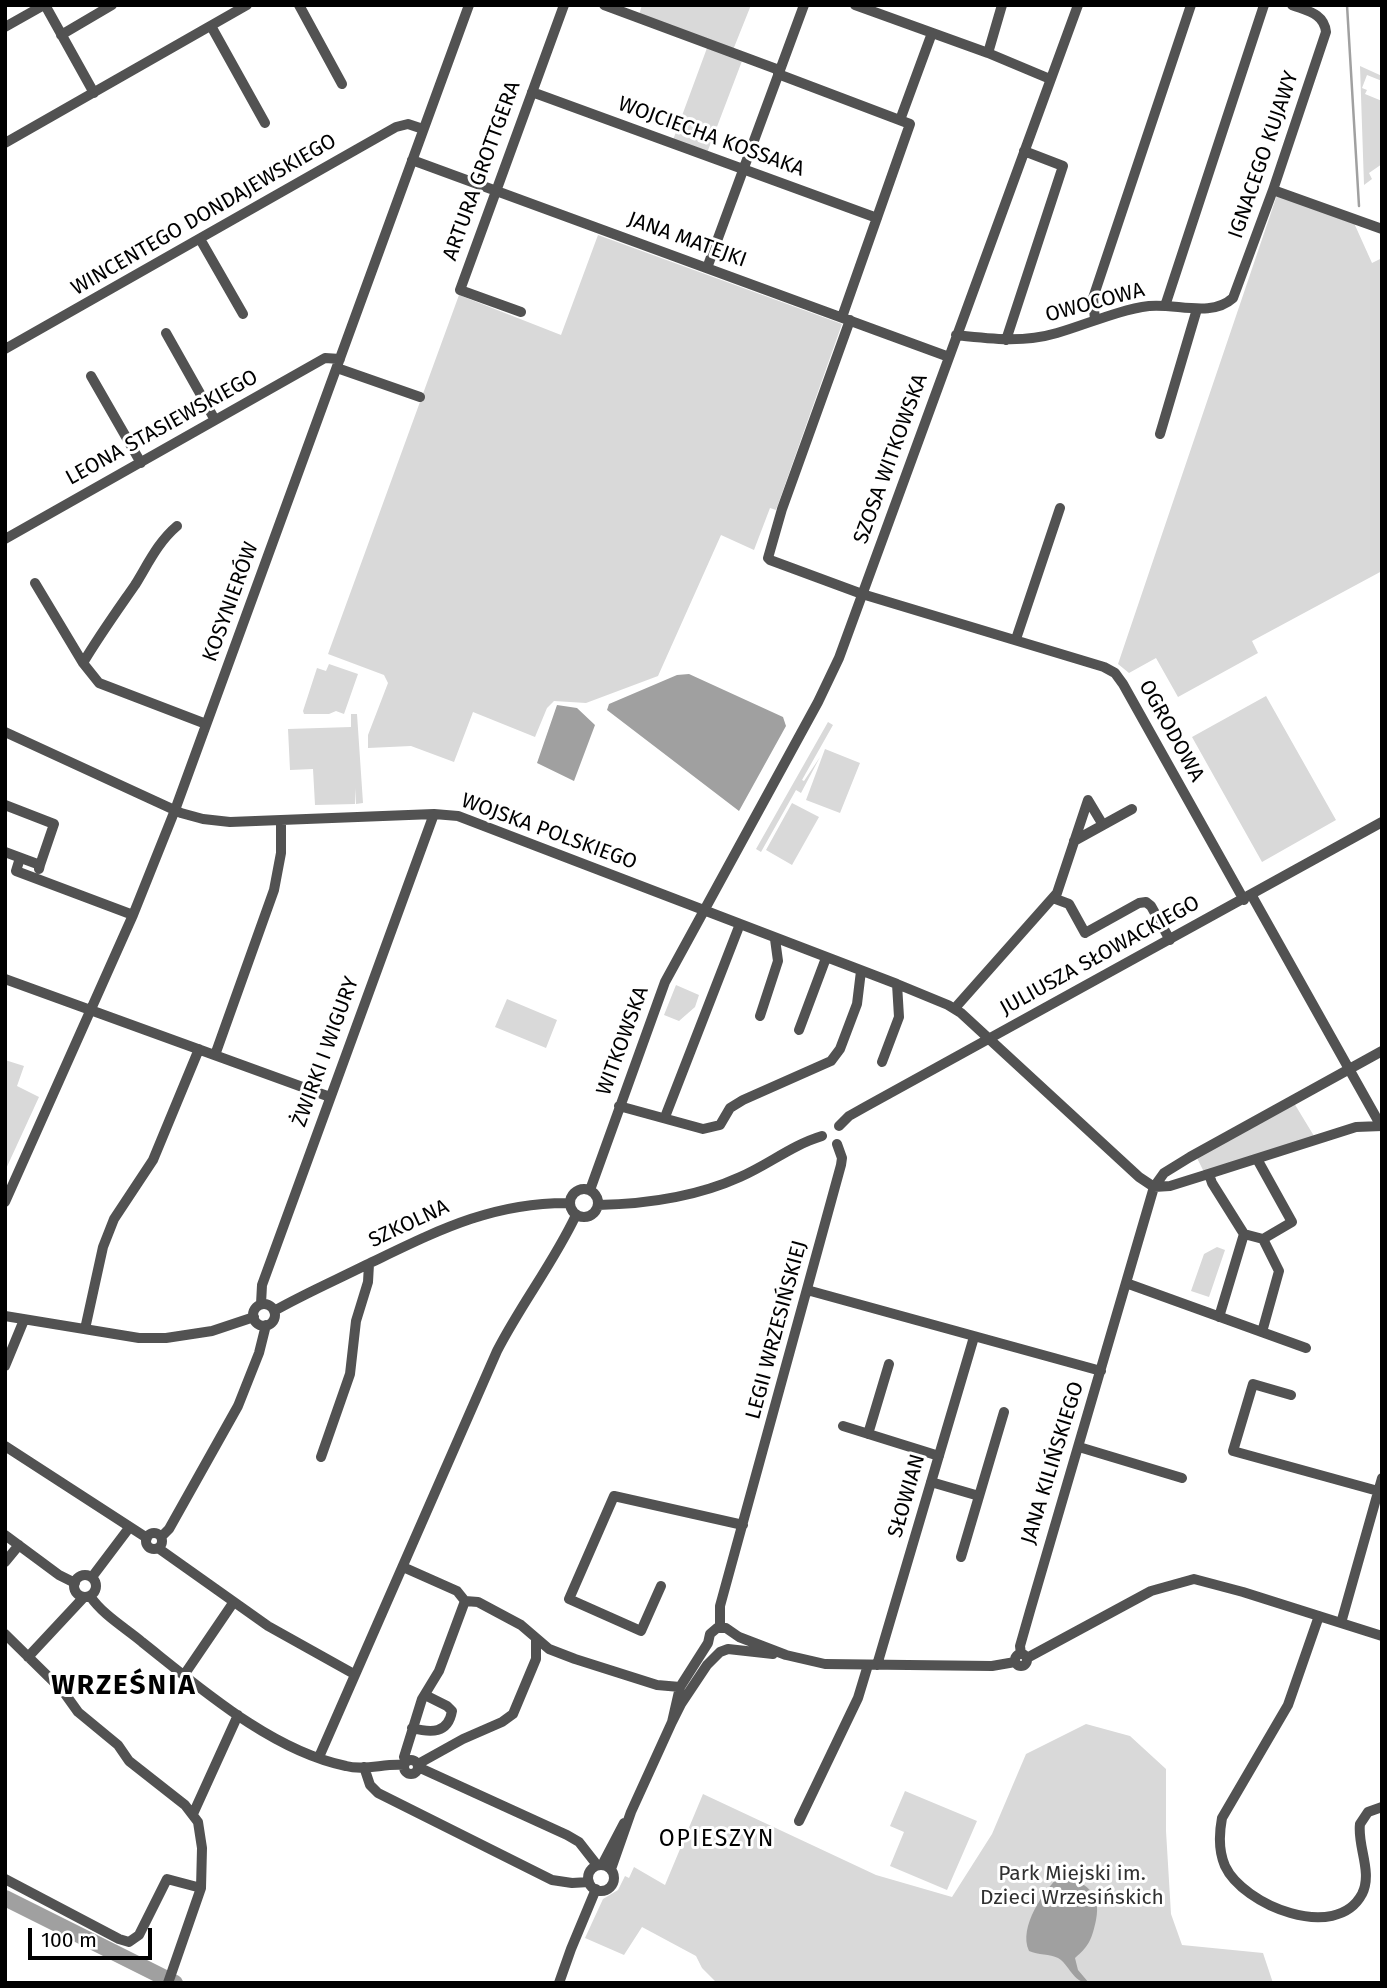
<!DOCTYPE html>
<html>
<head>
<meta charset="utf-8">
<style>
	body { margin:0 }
	#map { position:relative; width:1387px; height:1988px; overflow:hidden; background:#fff; font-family:"Fira Sans",sans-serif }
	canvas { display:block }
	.frame { position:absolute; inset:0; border:7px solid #000; pointer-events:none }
	.scale { position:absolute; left:28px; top:1928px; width:124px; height:32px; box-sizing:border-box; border:4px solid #000; border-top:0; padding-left:9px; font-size:21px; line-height:24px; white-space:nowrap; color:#000; -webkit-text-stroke:5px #fff; paint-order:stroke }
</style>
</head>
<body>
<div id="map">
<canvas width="1387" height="1988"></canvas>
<div class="frame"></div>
<div class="scale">100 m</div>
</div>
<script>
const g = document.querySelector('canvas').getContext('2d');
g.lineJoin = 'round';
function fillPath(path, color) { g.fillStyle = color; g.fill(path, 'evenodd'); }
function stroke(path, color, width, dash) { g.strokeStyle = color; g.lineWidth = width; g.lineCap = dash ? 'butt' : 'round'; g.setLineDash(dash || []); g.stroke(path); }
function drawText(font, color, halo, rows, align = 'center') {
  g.font = font + ' "Fira Sans",sans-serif'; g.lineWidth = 6; g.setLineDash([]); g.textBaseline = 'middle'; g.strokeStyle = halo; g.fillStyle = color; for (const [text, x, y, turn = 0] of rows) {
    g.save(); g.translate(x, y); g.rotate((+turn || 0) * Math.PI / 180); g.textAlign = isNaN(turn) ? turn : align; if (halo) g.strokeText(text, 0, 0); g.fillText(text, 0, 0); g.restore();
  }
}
const green = new Path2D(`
	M642,5H751L733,50L639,15Z
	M707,48L742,61L707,153L673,140Z
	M1360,66L1382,76V81L1367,75L1362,88L1367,90L1365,94L1382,101V164L1369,173L1372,179L1364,185Z
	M1277,195L1354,223L1372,263L1382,258V571L1252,641L1258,653L1178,697L1156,658L1129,673L1118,664Z
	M598,235L842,324L776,510L770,508L754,550L721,535L658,676L586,703L554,701L547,708L535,737L473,712L454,762L411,746L368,748V735L388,683L384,675L328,654L459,295L561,335Z
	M329,664L358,674L344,714L336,711L329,714H304L303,711L317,668L326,671Z
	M1266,696L1336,820L1262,862L1192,737Z
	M351,714H357L363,803L356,804L355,788V804L315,805L313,769L290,770L288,729L351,727Z
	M828,722L833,725L802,780L804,781L820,757L801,793L796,790L761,852L756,849Z
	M825,749L860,763L840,813L806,800Z
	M792,803L819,817L792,865L766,850Z
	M676,985L699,995L695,1007L679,1021L664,1015Z
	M507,999L557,1020L546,1048L495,1027Z
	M5,1060L24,1066L17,1086L39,1097L5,1171Z
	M1294,1103L1314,1136L1204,1172L1197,1158Z
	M1217,1247L1225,1250L1209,1297L1191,1291L1204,1254Z
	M1086,1724L1130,1736L1166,1769V1831L1171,1914L1182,1945L1263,1953L1273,1983H717L702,1968L696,1956L642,1927L624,1955L585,1938L603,1899L618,1890L625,1876L629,1878L634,1867L665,1885L703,1794L876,1875L952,1897L992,1834L1026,1754Z
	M905,1791L977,1821L947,1890L890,1866L904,1832L890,1826Z`);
const water = new Path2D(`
	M689,674L783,717L786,726L739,811L607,710L609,704L677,675Z
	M557,705L577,708L595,725L574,781L537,763Z
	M1060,1875C1085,1882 1102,1892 1096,1920C1092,1939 1089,1946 1075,1958L1078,1970L1089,1983C1073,1983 1069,1964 1058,1958C1050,1954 1038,1955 1029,1951C1018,1927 1044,1891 1060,1875Z`);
const stream = new Path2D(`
	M1347,5L1359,206`);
const river = new Path2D(`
	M5,1898L175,1983`);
const minor = new Path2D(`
	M45,5L94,93
	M299,5L342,84
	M604,5L779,70
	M855,5L988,53L1050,79
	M211,26L265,123
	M5,27L44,5
	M61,35L112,5
	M988,53L1002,5
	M778,74L910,124L842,317
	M532,92L877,218
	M900,120L932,33
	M5,143L247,5
	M412,160L949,357
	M1273,190L1382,229
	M200,239L243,314
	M707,268L804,5
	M1165,306L1264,5
	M521,312L460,290L564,5
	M850,320L782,509L768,558L770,560L862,594L1104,667L1115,673L1123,684L1244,900
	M1095,320L1093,298L1191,5
	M166,333L215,420
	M956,335C991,339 1023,343 1057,333C1088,324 1118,310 1149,306C1176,303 1211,318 1233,298L1273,190L1326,32C1324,13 1307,11 1292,5
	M1006,340L1063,166L1024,151
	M5,349L396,127L408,124L423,129
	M337,368L420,397
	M91,376L141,463
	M1160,434L1197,309
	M5,539L325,358L340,359
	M35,583L83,663L99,683L206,724
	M1016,639L1060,508
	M83,663C99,636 117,611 135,585C148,564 158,542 177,526
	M5,732L181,813L203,819L230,822L434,814L458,816L897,984L948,1005L961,1013L1139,1177L1154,1187
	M5,805L54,824L40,865
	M1074,841L1132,809
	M5,852L40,865L39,869
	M20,858L16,871L133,915
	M1252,896L1381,1126
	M1053,898L1069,904L1085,933L1139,903L1146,902L1151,906L1170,940
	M5,979L330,1097
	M955,1008L1057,893L1088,800L1103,825
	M760,1016L778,961L775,939
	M799,1030L826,958
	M215,1055L274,890L281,853V822
	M882,1062L899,1017L897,984
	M619,1106L703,1129L720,1125L730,1108L743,1100L831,1061L840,1049L857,1004L861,971
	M665,1117L740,924
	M839,1126L849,1116L865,1107L1382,822
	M1209,1174L1212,1183L1244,1234L1263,1239L1292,1222L1257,1159
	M1154,1187L1170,1186L1202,1176L1356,1127L1382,1126
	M570 1203a14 14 0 1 1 28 0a14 14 0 1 1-28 0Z
	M590,1190L665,982L818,702L839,658L1078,5
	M5,1202L133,915L175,810L469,5
	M598,1205C646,1204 696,1197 740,1177C768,1165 792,1145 822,1136
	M1126,1283L1306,1348
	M807,1290L1101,1371
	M261,1304L262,1285L434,814
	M253 1315a11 11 0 1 1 22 0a11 11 0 1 1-22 0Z
	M274,1311C304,1294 336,1280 366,1265C435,1232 491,1202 570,1203
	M5,1316L139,1338H166L212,1331L254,1317
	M1219,1317L1244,1234
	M85,1329L103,1247L114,1219L153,1160L199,1049
	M1262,1332L1279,1271L1263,1239
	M5,1366L24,1320
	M1291,1395L1253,1384L1233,1451L1378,1491
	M843,1426L939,1456
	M868,1434L889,1364
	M5,1446L147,1538
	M1079,1447L1182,1478
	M321,1457L350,1374L356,1321L368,1282L369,1264
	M931,1482L979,1496
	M146 1541a8 8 0 1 1 16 0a8 8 0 1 1-16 0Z
	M5,1535L59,1575L75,1583
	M161,1537L169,1529L238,1406L259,1353L266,1325
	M158,1548L268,1626L354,1674
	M961,1557L1004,1412
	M5,1562L19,1545
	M403,1567L457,1591L465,1601L478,1602L521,1625L549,1649L575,1659L657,1685L680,1687
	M74 1586a11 11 0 1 1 22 0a11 11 0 1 1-22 0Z
	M92,1577L129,1528
	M661,1586L641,1631L569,1599L614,1496L743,1525
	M90,1596C103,1615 124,1627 142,1642C200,1688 272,1751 346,1766C365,1771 385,1763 404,1765
	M1319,1616L1288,1705L1222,1818C1219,1834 1218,1850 1225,1866C1243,1905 1336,1943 1362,1894C1373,1872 1357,1846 1360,1824L1368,1812L1382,1807
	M1341,1623L1382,1478
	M720,1627V1606L841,1165L842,1158L837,1144
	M5,1634L63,1691L78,1712L118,1745L129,1761L185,1805L198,1822L202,1848L201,1888L168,1983
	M1015 1660a6 6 0 1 1 12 0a6 6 0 1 1-12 0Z
	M1021,1654L1020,1646L1030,1611L1154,1187L1164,1173L1190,1157L1382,1051
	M28,1657L84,1597
	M1027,1658L1151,1591L1194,1579L1243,1592L1382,1636
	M877,1665L974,1337
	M184,1675L233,1603
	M672,1722L680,1687L708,1643L710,1634L717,1628H726L739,1637L786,1655L825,1664L992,1666L1015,1662
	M412,1728C431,1733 448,1734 452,1711L447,1706L425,1695
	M319,1757L497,1351C521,1304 554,1262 576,1215
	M404 1767a7 7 0 1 1 14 0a7 7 0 1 1-14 0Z
	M406,1762L404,1757L422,1699L439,1671L465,1601
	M418,1764L463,1739L502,1722L513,1714L536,1659V1640
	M364,1767L370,1785L378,1793L552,1880L572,1883L589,1882
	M418,1767L567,1835L579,1842L597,1865
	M193,1814L238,1715
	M799,1821L858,1698L868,1665
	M602,1865L624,1823
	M588 1878a13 13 0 1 1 26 0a13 13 0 1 1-26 0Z
	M611,1869L631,1812L672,1722L681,1704L707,1665L720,1652L728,1649L773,1654
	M5,1879L119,1939L129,1942L139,1935L167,1879L201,1888
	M559,1983L571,1949L596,1889`);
const streetNames = [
	["WOJCIECHA KOSSAKA",711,137,20],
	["IGNACEGO KUJAWY",1264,155,-71],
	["ARTURA GROTTGERA",482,171,-70],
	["WINCENTEGO DONDAJEWSKIEGO",204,215,-30],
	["JANA MATEJKI",687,240,20],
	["OWOCOWA",1095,303,-15],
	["LEONA STASIEWSKIEGO",162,428,-29],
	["SZOSA WITKOWSKA",891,459,-70],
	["KOSYNIERÓW",231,602,-70],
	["OGRODOWA",1171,731,61],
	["WOJSKA POLSKIEGO",549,832,20],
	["JULIUSZA SŁOWACKIEGO",1100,956,-29],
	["WITKOWSKA",623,1041,-70],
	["ŻWIRKI I WIGURY",326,1052,-70],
	["SZKOLNA",409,1224,-25],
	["LEGII WRZESIŃSKIEJ",777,1330,-75],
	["JANA KILIŃSKIEGO",1053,1463,-73],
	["SŁOWIAN",907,1496,-74]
];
const parkNames = [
	["Park Miejski im.",1072,1874],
	["Dzieci Wrzesińskich",1072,1898]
];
const neighbourhoodNames = [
	["OPIESZYN",717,1840]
];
const districtNames = [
	["WRZEŚNIA",124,1686]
];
fillPath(green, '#d9d9d9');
fillPath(water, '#a0a0a0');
stroke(stream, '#a0a0a0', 2.5);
stroke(river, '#a0a0a0', 16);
stroke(minor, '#525252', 10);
drawText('21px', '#000', '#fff', streetNames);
drawText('21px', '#303030', '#fff', parkNames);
g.letterSpacing = '2px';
drawText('23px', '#000', '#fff', neighbourhoodNames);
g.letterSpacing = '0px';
g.letterSpacing = '2px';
drawText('bold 28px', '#000', '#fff', districtNames);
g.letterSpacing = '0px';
</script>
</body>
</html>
